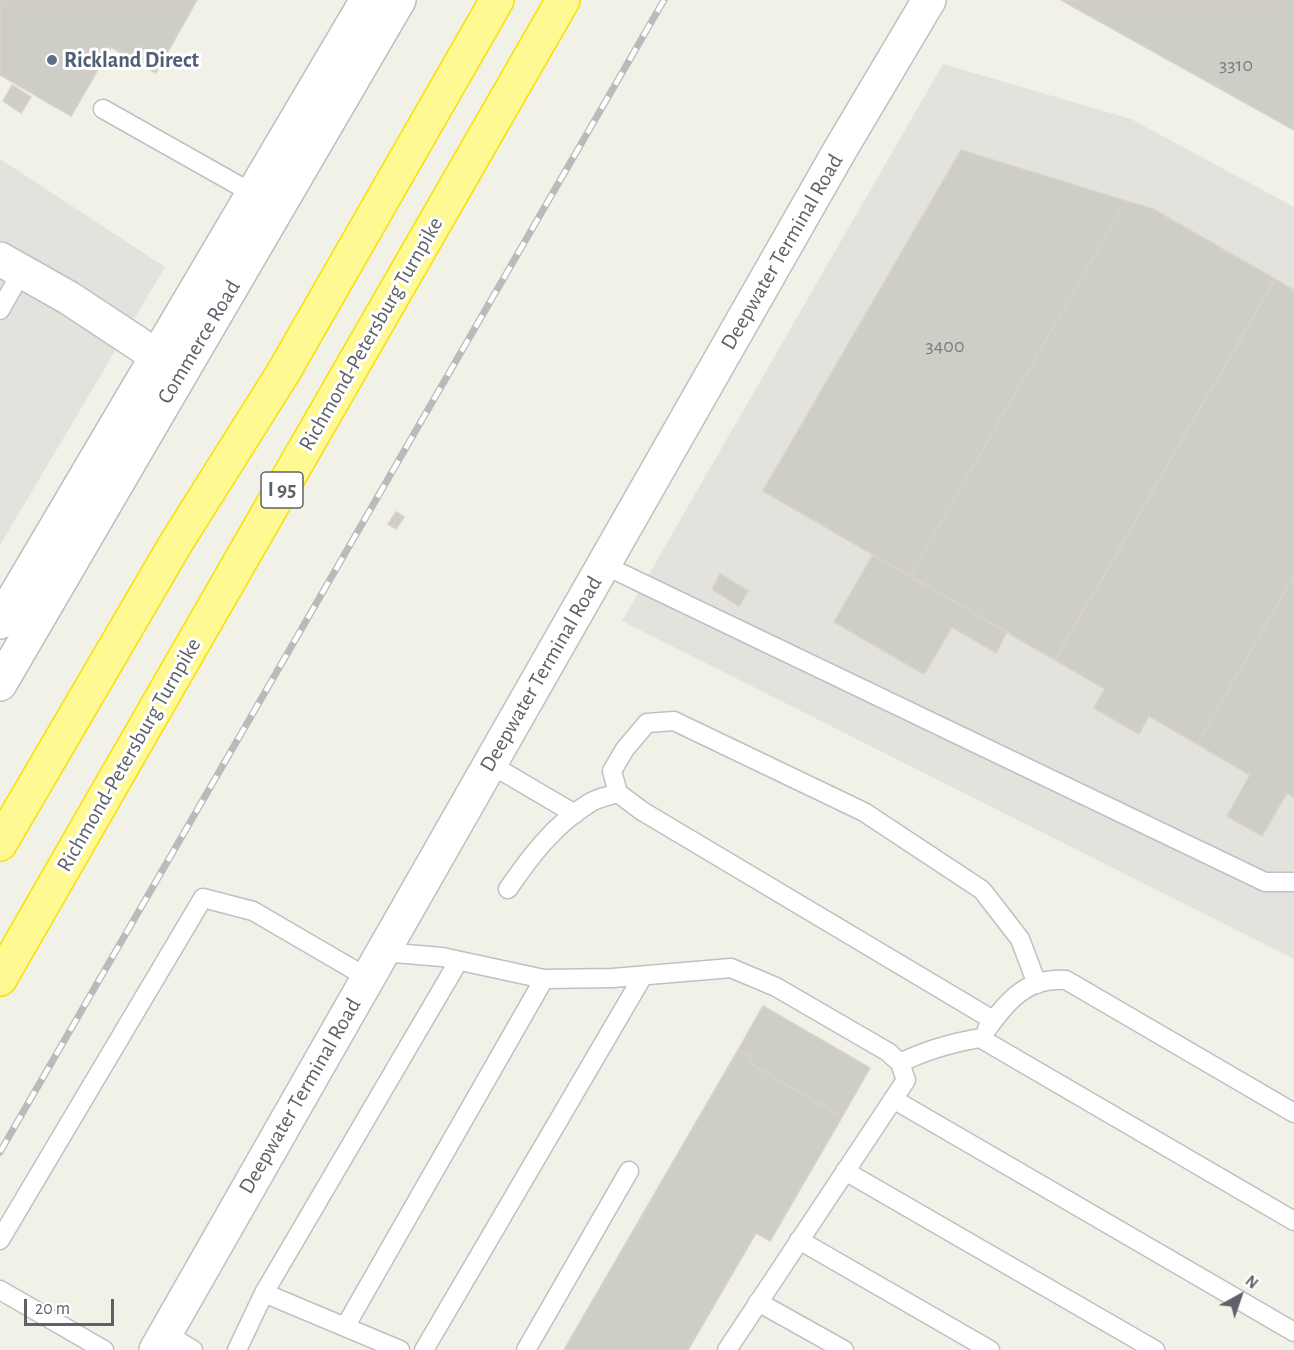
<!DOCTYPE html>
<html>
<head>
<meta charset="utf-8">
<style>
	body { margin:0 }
	#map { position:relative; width:1294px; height:1350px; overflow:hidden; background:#f1f1e8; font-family:"Alegreya Sans",sans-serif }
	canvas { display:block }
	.north { position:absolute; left:1210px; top:1266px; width:60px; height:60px; -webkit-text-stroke:4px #fff; paint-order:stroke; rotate:40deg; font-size:16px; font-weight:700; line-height:24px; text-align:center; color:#5f6168 }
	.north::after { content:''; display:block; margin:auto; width:21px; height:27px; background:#5f6168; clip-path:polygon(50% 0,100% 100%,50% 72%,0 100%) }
	.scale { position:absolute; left:24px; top:1299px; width:90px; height:27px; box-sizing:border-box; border:3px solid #5f6168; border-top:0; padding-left:8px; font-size:18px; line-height:21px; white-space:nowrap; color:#5f6168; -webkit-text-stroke:4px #fff; paint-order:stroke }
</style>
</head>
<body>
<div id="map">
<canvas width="1294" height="1350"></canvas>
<div class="north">N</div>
<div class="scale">20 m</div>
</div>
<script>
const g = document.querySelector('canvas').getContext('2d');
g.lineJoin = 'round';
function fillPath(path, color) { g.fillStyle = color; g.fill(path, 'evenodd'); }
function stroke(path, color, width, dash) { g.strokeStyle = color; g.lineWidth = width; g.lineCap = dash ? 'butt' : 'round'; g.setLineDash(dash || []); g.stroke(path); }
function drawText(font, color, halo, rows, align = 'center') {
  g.font = font + ' "Alegreya Sans",sans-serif'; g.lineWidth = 6; g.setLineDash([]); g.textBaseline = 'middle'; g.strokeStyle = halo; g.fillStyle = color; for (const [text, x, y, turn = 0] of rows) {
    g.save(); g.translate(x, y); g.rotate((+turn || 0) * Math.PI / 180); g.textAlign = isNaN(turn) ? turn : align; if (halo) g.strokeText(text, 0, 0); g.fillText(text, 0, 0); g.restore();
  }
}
const industrial = new Path2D(`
	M943,64L1131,119L1294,207V959L622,621Z
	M0,159L165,267L0,545Z`);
const building = new Path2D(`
	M0,0H197L156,73L111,47L71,116L0,75Z
	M1061,0H1294V130Z
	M12,85L31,97L21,113L3,101Z
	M961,150L1126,201L910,576L763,491Z
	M1126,201L1153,209L1275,279L1055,660L910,576Z
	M1275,279L1294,290V576L1197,744L1149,716L1139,734L1094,708L1105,689L1055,660Z
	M396,512L404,517L396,529L388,524Z
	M873,555L1007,632L996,653L952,627L924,674L834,622Z
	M720,574L748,591L739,606L712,589Z
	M1294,576V798L1287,793L1262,836L1227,816L1250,775L1197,744Z
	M763,1006L870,1068L842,1117L749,1063L752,1058L738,1050Z
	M738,1050L752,1058L749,1063L842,1117L770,1241L756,1233L688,1350H564Z`);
const service = new Path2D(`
	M103,109L259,197
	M0,310L22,271
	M604,565L1265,882H1294
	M490,764L575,814
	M508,889C530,857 554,825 588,804C596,798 609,796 618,793
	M382,952L442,957L544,979L613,978L731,968L776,987L888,1052L900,1063L906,1080L727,1350
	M993,1020L642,811L618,793L612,771L625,749L647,723L674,721L864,812L982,890L1020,939L1037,984
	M987,1029C1008,1001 1026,977 1066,980L1294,1113
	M900,1063C926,1050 951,1043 980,1038L1294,1221
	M893,1099L1294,1332
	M845,1171L1155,1350
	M0,1240L203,898L253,911L368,978
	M799,1240L990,1350
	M0,1290L104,1350
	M264,1293L458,962
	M758,1302L844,1350
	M345,1327L544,979
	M165,1333L193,1350
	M237,1350L264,1293L400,1350
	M424,1350L643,976
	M526,1350L629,1171`);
const minor = new Path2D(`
	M0,259L69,298L181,372
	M156,1350L840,150L929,0`);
const secondary = new Path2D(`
	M0,622L367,0
	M0,684L399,0`);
const motorway = new Path2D(`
	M0,844L176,543L283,373L497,0
	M0,979L563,0`);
const rail = new Path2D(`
	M0,1152L664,0`);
const markers = [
	[52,60,6,"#5c6f8a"]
];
const numberNames = [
	["3310",1236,65],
	["3400",945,346]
];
const shields = [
	[282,490,42]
];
const shieldNames = [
	["I 95",282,490]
];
const serviceNames = [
	["Rickland Direct",64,60]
];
const streetNames = [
	["Deepwater Terminal Road",782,252,-60],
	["Richmond-Petersburg Turnpike",371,334,-60],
	["Commerce Road",199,342,-59],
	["Deepwater Terminal Road",541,674,-60],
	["Richmond-Petersburg Turnpike",129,755,-60],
	["Deepwater Terminal Road",300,1096,-60]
];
fillPath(industrial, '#e3e2dc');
fillPath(building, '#cecec7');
stroke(building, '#d6d4c5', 1.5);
stroke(service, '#bfbfc6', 21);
stroke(minor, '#bfbfc6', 36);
stroke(secondary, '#bdbec5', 36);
stroke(motorway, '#f8e000', 36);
stroke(service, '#fff', 18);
stroke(minor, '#fff', 33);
stroke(secondary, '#fff', 33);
stroke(motorway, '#fef992', 33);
stroke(rail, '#bababb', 7);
stroke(rail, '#fff', 4.5, [14]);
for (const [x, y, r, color] of markers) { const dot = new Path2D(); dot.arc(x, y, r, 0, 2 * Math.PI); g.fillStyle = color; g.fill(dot); stroke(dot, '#fff', 2); }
drawText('20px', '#7b7c80', null, numberNames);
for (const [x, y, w] of shields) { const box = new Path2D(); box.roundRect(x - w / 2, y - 18, w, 36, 4.5); g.fillStyle = '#fff'; g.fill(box); stroke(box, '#5f6168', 1.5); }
drawText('bold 21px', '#5f6168', null, shieldNames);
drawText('bold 22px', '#4e5e75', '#fff', serviceNames, 'left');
drawText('22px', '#5f6168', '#fff', streetNames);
</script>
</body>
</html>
